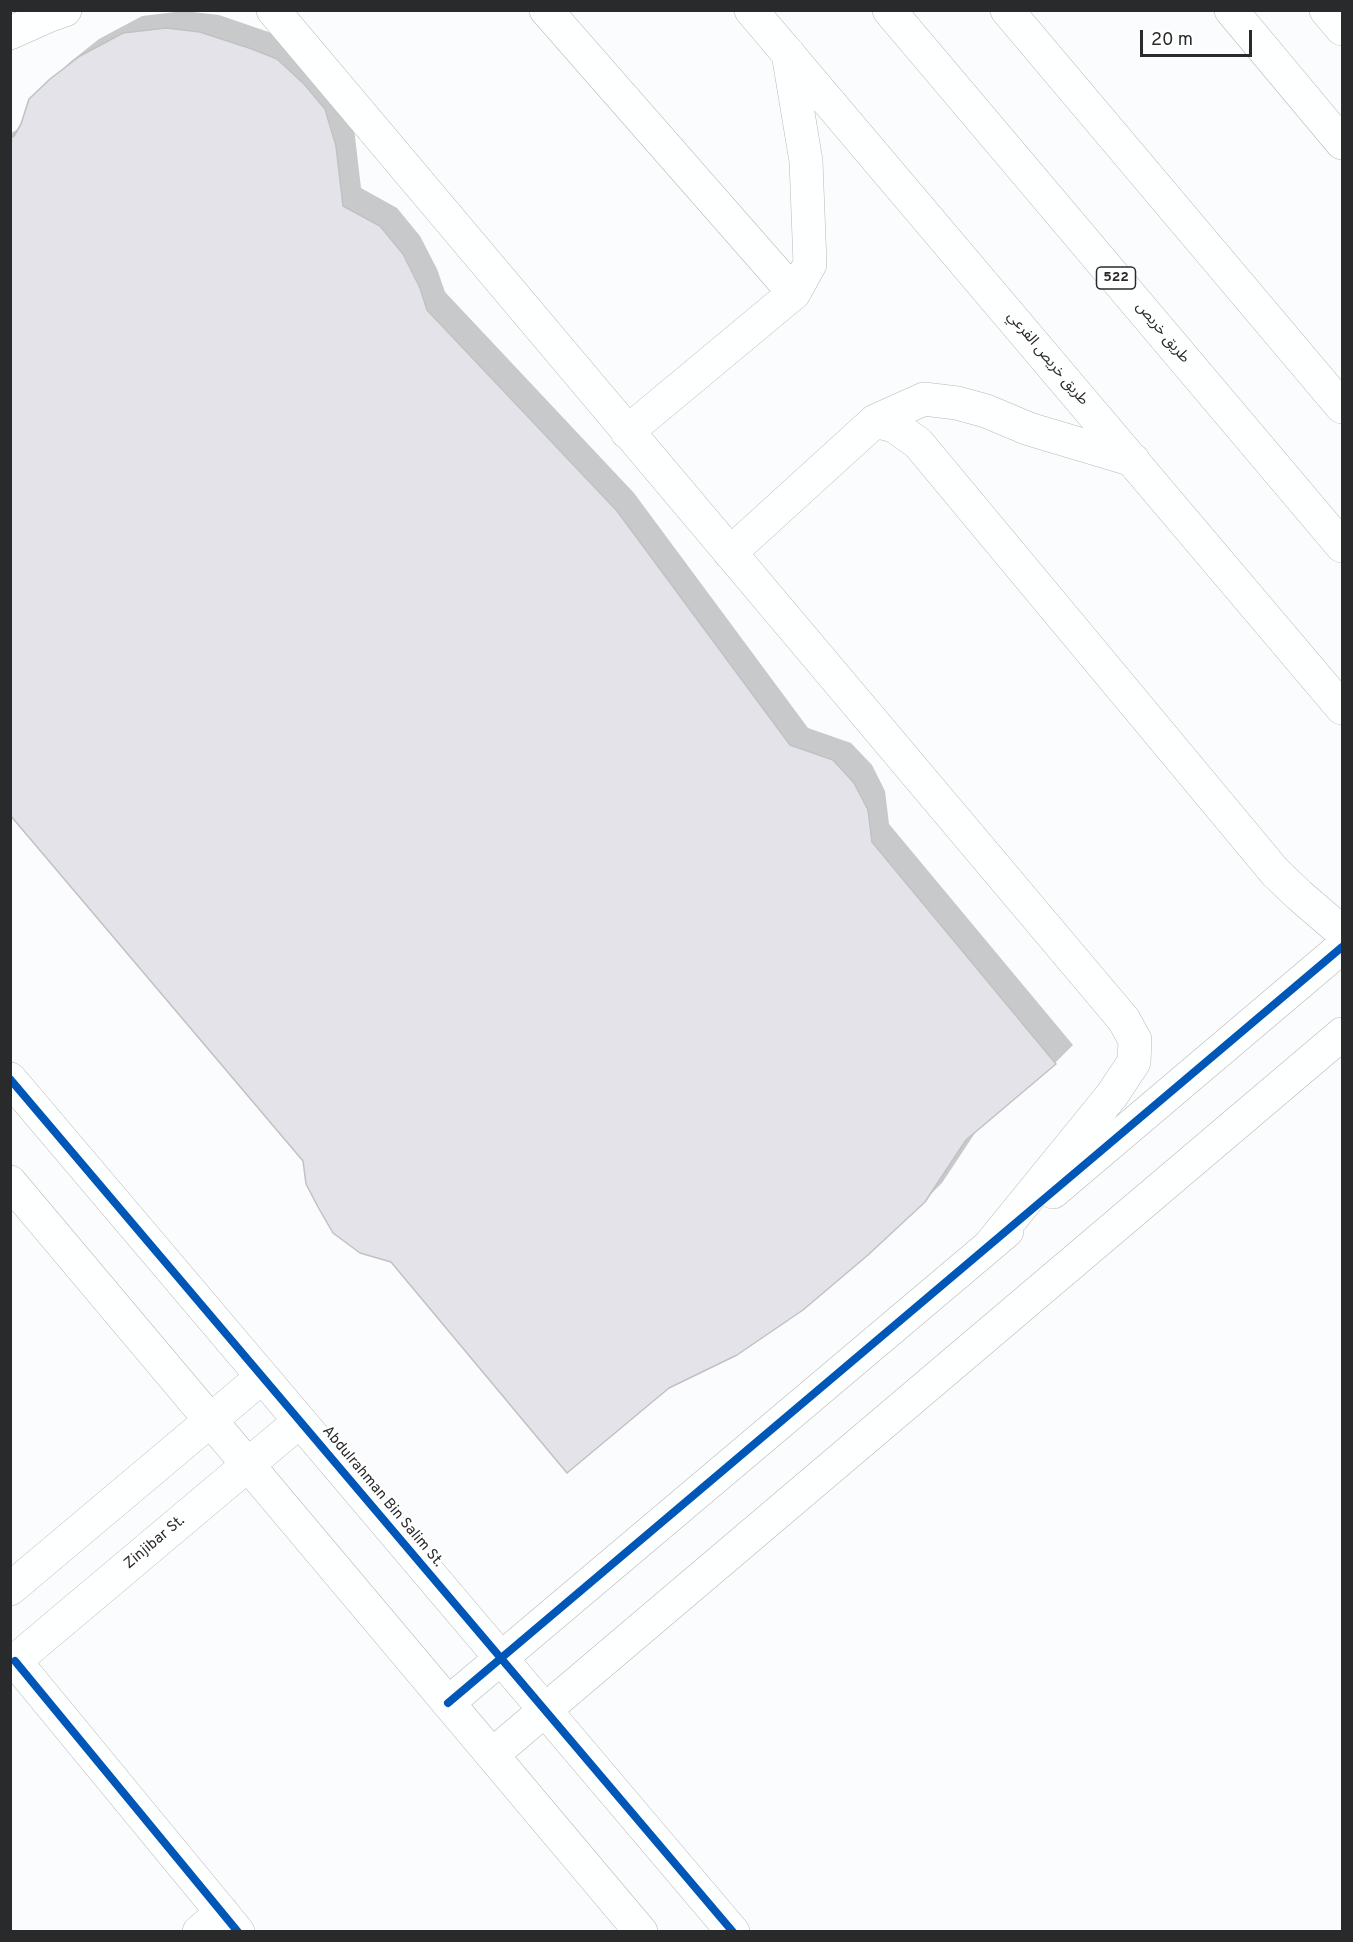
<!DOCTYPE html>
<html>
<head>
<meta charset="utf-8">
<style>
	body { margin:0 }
	#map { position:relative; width:1353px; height:1942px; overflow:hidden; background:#fbfcfd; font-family:Overpass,sans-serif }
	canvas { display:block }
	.frame { position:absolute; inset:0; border:12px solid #292a2c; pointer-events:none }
	.scale { position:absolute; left:1140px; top:30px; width:112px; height:27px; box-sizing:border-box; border:3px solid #292a2c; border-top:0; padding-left:8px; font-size:18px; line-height:21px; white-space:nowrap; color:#292a2c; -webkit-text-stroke:4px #fff; paint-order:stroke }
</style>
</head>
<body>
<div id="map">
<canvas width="1353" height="1942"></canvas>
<div class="frame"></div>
<div class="scale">20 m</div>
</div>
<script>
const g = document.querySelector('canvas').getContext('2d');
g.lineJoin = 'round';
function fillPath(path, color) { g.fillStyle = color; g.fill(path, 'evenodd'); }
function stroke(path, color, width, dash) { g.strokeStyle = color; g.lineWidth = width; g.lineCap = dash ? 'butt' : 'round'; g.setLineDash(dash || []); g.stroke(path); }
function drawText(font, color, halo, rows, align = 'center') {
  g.font = font + ' Overpass,"Noto Sans Arabic",sans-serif'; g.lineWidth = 4.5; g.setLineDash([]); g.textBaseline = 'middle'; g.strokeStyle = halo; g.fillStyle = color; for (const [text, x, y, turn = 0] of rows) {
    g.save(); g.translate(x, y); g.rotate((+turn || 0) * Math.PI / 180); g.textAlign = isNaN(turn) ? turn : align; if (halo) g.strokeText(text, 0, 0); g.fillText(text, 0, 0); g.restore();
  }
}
const shadow = new Path2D(`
	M184,11L219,15L295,41L354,128L361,188L397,208L420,236L437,269L445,292L634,493L808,728L851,743L872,765L885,791L889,824L1073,1045L1055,1063L979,1127L942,1183L924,1201L392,1261L10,813V134L21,127L49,82L70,62L99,39L142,16Z`);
const building = new Path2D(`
	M166,28L200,32L252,49L277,59L304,84L325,109L336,146L343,206L380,226L403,254L420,288L427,310L617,511L790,745L833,760L854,783L868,810L872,842L1056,1064L966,1140L925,1202L868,1255L803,1310L737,1355L669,1388L567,1473L391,1262L360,1253L333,1233L318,1207L306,1184L303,1161L10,815V139L14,136L21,124L29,99L50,79L80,56L123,33Z`);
const minor = new Path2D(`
	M273,10L1124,1020L1135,1040L1134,1062L1112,1095L990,1245
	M546,10L794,293
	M1326,10L1342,29
	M10,33L48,16L65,10
	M875,421L894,426L918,443L1275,872L1299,895L1342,932
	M627,432L794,293L810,264L806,161L788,53
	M730,553L875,421L924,399L957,403L986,411L1029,429L1133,460
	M10,1079L733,1932
	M10,1182L641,1932
	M1053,1192L1342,947
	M10,1589L262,1377
	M15,1661L238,1932
	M10,1665L300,1421
	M448,1703L1007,1231
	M492,1755L1342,1034
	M199,1932L222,1912`);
const major = new Path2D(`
	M751,10L1342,708
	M1231,10L1342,143`);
const highway = new Path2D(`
	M889,10L1342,546
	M1007,10L1342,407`);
const cycleway = new Path2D(`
	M10,1079L733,1932
	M15,1661L238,1932
	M448,1703L1342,947`);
const shields = [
	[1116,278,39]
];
const shieldNames = [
	["522",1116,278]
];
const streetNames = [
	["طريق خريص",1162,333,50],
	["طريق خريص الفرعي",1047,359,50],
	["Abdulrahman Bin Salim St.",382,1497,50],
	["Zinjibar St.",155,1543,-40]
];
fillPath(shadow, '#0003');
fillPath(building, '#e4e3ea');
stroke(building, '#c1c1c2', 1.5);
stroke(minor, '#b7b8b9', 34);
stroke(major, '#b7b8b9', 34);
stroke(highway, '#b7b8b9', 34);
stroke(minor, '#feffff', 33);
stroke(major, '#feffff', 33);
stroke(highway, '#feffff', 33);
stroke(cycleway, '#0057b8', 8);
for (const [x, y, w] of shields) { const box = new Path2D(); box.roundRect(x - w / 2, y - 11, w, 22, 4.5); g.fillStyle = '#fff'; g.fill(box); stroke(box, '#292a2c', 1.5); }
drawText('bold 14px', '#292a2c', null, shieldNames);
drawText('15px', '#292a2c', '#fff', streetNames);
</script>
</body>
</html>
